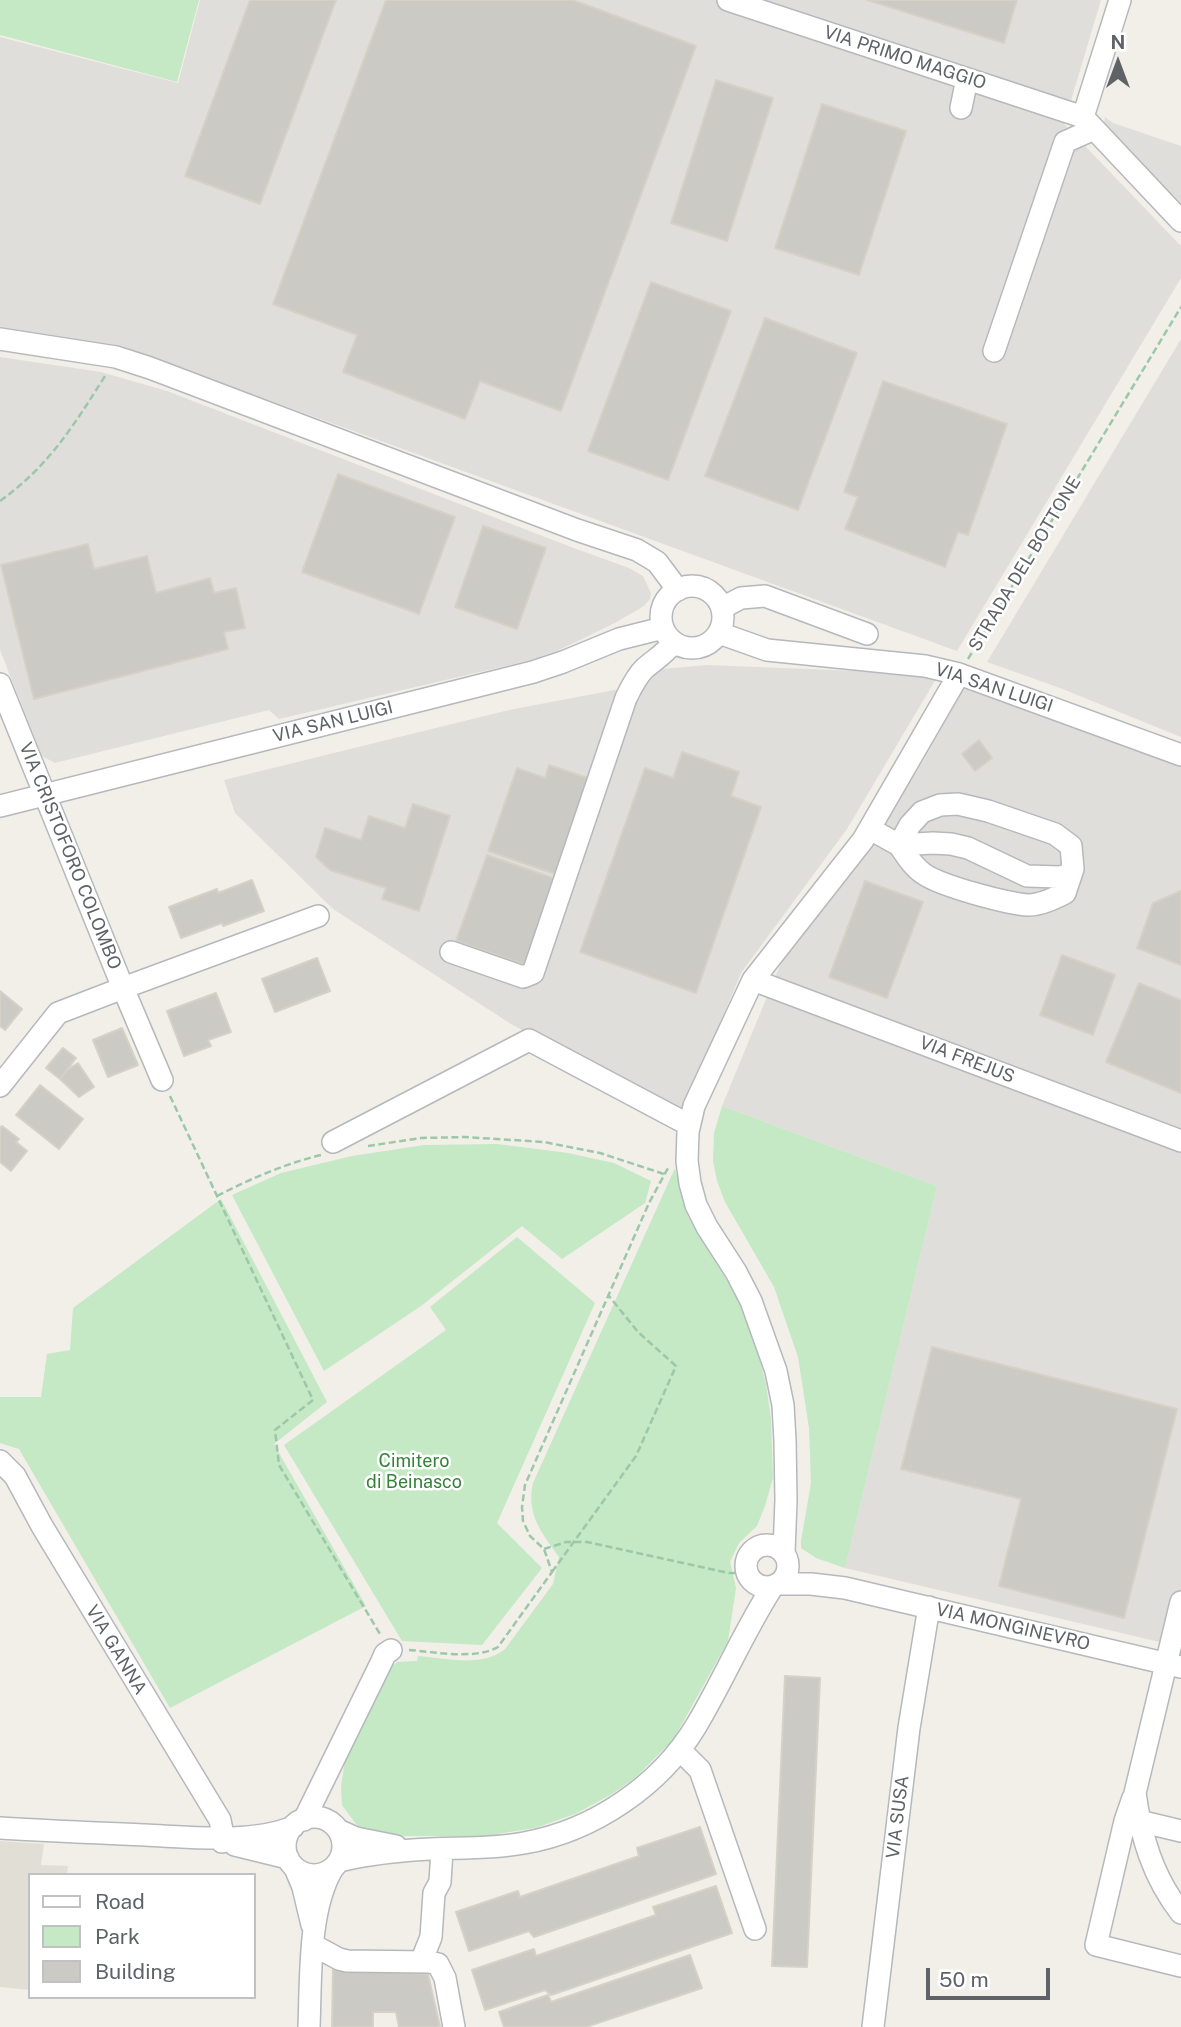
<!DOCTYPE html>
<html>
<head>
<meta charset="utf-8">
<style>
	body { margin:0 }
	#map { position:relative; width:1181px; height:2027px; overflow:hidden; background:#f1efe8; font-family:"Public Sans",sans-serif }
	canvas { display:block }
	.legend { position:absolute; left:28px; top:1873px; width:228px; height:126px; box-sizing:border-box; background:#fff; border:2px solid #bfc1c3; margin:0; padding:9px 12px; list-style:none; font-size:21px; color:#5f6368 }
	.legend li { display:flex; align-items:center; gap:14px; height:35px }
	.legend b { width:35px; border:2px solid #bfc1c3 }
	.north { position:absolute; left:1083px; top:28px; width:70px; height:70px; -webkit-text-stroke:5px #fff; paint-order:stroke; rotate:0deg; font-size:19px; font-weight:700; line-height:28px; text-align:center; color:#5f6368 }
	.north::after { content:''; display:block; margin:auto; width:24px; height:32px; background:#5f6368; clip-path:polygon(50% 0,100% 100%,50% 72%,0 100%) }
	.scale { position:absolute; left:926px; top:1968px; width:124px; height:32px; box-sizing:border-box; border:4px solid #5f6368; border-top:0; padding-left:9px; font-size:21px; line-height:24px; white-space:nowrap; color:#5f6368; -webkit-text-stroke:5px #fff; paint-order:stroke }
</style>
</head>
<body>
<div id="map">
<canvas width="1181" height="2027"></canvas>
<ul class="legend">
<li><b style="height:9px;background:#fff"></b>Road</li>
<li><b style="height:19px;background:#c5e8c5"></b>Park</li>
<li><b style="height:19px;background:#cccac5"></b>Building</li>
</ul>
<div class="north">N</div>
<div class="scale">50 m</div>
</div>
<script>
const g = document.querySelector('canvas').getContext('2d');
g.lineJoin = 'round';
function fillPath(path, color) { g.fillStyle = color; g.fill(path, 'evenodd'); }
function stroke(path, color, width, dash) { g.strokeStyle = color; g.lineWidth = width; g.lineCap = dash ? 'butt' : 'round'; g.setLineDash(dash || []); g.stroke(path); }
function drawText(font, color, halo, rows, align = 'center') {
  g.font = font + ' "Public Sans",sans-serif'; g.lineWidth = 5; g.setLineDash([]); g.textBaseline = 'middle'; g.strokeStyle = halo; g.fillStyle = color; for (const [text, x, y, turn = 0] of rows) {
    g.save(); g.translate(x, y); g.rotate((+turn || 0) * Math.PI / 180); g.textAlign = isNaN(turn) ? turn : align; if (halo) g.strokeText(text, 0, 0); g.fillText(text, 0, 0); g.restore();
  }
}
const industrial = new Path2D(`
	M200,0H1101L1064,124L1181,246V278L957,651L175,366L108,347L0,329V37L178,83Z
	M1105,117L1113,123L1181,146V203L1108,132L1104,123Z
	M1181,339V737L1060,688L987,662Z
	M0,357L101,372L167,391L571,547L629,568L643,576L651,593L650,599L644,606L615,623L559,650L531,660L279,719L269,710L55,763L42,756L0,650Z
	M707,665L882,672L936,679L847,829L741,973L681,1116L511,1024L333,909L235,813L224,780L509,710L646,684L648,678L662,669Z
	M965,686L1181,765V1647L845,1568L937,1186L722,1106L778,970L788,951L871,842L923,761Z`);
const education = new Path2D(`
	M0,1841L44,1844L41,1865L68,1866L67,1875H30V1990L0,1987Z`);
const green = new Path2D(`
	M0,0H199L177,82L0,35Z
	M722,1106L937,1186L845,1568L816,1558L801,1548V1541L811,1483L809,1428L798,1357L774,1287L725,1202L717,1181L713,1161L714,1133Z
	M497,1144L568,1153L614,1163L651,1181L645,1203L562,1259L522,1226L421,1306L324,1371L232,1195L281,1173L352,1156L424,1145Z
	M675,1168L685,1209L689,1218L741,1304L757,1349L766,1384L771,1419L773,1478L765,1506L757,1526L739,1543L730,1562L736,1588L728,1641L673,1740L635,1778L612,1794L575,1814L535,1828L484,1836H404L363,1829L356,1824L342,1805L341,1786L345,1761L387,1670L397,1662L417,1661L418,1656C444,1658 483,1668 505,1649L553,1584L559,1557C541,1532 526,1514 533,1483Z
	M221,1199L327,1402L274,1444L366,1606L170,1708L19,1449L0,1443V1397H41L47,1354L70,1350L73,1308Z
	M517,1237L595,1303L497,1523L542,1568L482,1645L402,1641L284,1445L446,1330L430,1307Z`);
const building = new Path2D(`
	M250,0H336L260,204L185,176Z
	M386,0H573L696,46L561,411L480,381L465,419L343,372L357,335L273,304Z
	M867,0H1017L1004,43Z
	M716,80L773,98L727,241L671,223Z
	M822,104L906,131L859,275L775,248Z
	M651,282L731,311L668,480L588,451Z
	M765,318L857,353L798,510L705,476Z
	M883,381L1007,424L968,535L958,532L945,567L845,529L858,497L844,492Z
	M338,474L455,517L419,614L302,572Z
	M483,526L546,548L517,629L455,607Z
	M88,544L94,569L147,556L156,593L210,578L214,593L236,588L245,628L224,632L228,649L34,699L1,565Z
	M979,740L992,758L975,771L962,754Z
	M682,752L739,772L731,796L761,807L696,993L580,952L645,768L673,778Z
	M549,765L588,778L555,874L488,851L517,768L545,778Z
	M413,804L450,816L419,911L382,899L386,888L330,870L316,857L325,828L361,840L369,816L405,828Z
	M487,855L559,880L528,966L456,941Z
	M252,880L264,911L223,926L222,923L181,938L169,907L217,889L218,893Z
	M865,881L923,902L887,998L829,977Z
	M1181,891V965L1137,948L1153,903Z
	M1062,955L1115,975L1093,1035L1040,1015Z
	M317,958L330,991L275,1012L262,979Z
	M1139,983L1181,1000V1093L1106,1062Z
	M0,991L22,1009L5,1030L0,1026Z
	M216,993L231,1032L208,1040L211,1046L184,1056L167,1011Z
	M122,1028L138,1065L108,1077L93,1040Z
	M63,1048L76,1058L60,1079L46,1068Z
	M78,1063L94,1087L79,1097L60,1079L67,1070Z
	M40,1085L83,1119L59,1149L16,1115Z
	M2,1126L19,1139L16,1142L27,1151L11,1171L0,1162V1128Z
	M932,1347L1177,1409L1124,1618L999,1586L1021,1499L901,1469Z
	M785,1676L820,1678L807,1967L772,1966Z
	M700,1827L716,1874L534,1937L529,1931L469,1951L456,1912L518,1891L520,1897L639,1856L637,1848Z
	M716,1886L732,1933L551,1995L545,1990L485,2010L472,1970L534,1949L536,1956L656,1915L653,1907Z
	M690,1955L702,1988L586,2027H504L499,2012L548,1995L551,2002Z
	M333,1970L428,1974L440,2027H399L396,2012H373V2027H332Z`);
const path = new Path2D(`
	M0,501C49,466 74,425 105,376
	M968,659L1181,307
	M170,1096L313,1400L275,1430L279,1465L380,1634
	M368,1146L421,1138L465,1137L544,1142L600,1153L664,1174
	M217,1196C250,1179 284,1164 321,1155
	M544,1549L566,1542H587L729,1573H746
	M552,1572L636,1456L676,1366L638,1332L609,1296
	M409,1650C435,1652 475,1660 498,1647L552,1572L544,1549L530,1536L523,1521L522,1507L525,1485L649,1203L668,1168`);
const minor = new Path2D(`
	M728,0L1083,117L1181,221
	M961,108L967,79
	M1083,117L1120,0
	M0,339L116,357L150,368L577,530L637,550L657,562L678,590
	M994,351L1065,142L1094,129
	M661 617a31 31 0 1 1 62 0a31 31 0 1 1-62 0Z
	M722,608L741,598L765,596L867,634
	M719,633L767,650L925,666L959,674L1181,755
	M0,684L123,988L58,1013L0,1086
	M0,806L533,672L563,662L619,639L663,628
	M870,829L899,845L933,843L951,844L968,848L1027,876L1059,877L1066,876L1073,869L1071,846L1055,834L988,811L958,804L940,805L922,812L910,825L899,845C906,855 913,867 924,874C941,886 1008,904 1029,905C1041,905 1055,898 1065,893L1073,869
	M451,952L523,977L533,973L626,698C631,688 636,677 644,669C654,660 665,654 674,642
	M753,980L1181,1141
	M162,1080L123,988L318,916
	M333,1142L529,1040L689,1125
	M0,1461L15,1476L42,1526L220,1820L222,1830V1842
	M746 1566a21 21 0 1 1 42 0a21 21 0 1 1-42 0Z
	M784,1553L786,1500L785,1440L783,1405L776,1371L751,1301L736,1272L707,1227L696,1205L690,1183L687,1161L688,1132L694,1106L753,980L863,840L959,674
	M778,1584H811L845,1588L1181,1667
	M1181,1602L1135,1793C1141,1837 1153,1877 1181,1913
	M680,1750L700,1770L755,1929
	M1133,1798L1125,1821L1096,1945L1181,1966
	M285 1846a29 29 0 1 1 58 0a29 29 0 1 1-58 0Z
	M304,1820L382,1661L385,1654L391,1650
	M1139,1821L1181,1831
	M0,1828C48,1831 97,1833 145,1835C190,1837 251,1844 293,1827
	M338,1830L356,1838L396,1846
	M235,1845L288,1858
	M339,1861C363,1855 388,1852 413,1850C450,1847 487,1850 524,1843C593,1831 660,1786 696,1726C723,1681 744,1631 773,1586
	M295,1868L303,1887L312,1925
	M313,1945L339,1959L347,1961L429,1962L438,1964L445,1978L454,2027
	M421,1962L431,1937L434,1893L440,1882L442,1850
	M309,2027C311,1979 308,1909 333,1868
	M873,2027L909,1728L929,1607`);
const streetNames = [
	["VIA PRIMO MAGGIO",905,58,18],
	["STRADA DEL BOTTONE",1025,564,-59],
	["VIA SAN LUIGI",994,688,18],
	["VIA SAN LUIGI",333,722,-14],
	["VIA CRISTOFORO COLOMBO",70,856,68],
	["VIA FREJUS",967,1060,21],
	["VIA MONGINEVRO",1013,1627,13],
	["VIA GANNA",116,1650,59],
	["VIA SUSA",898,1817,-83]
];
const parkNames = [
	["Cimitero",414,1461],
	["di Beinasco",414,1482]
];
fillPath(industrial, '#e0deda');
fillPath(education, '#e1ded6');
fillPath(green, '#c5e8c5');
fillPath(building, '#cccac5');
stroke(building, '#d6d1c6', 2);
stroke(minor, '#b5b8bc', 24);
stroke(path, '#9cc7a9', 2.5, [7, 3.5]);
stroke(minor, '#fff', 21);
drawText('18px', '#5f6368', '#fff', streetNames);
drawText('18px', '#348238', '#fff', parkNames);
</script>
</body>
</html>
